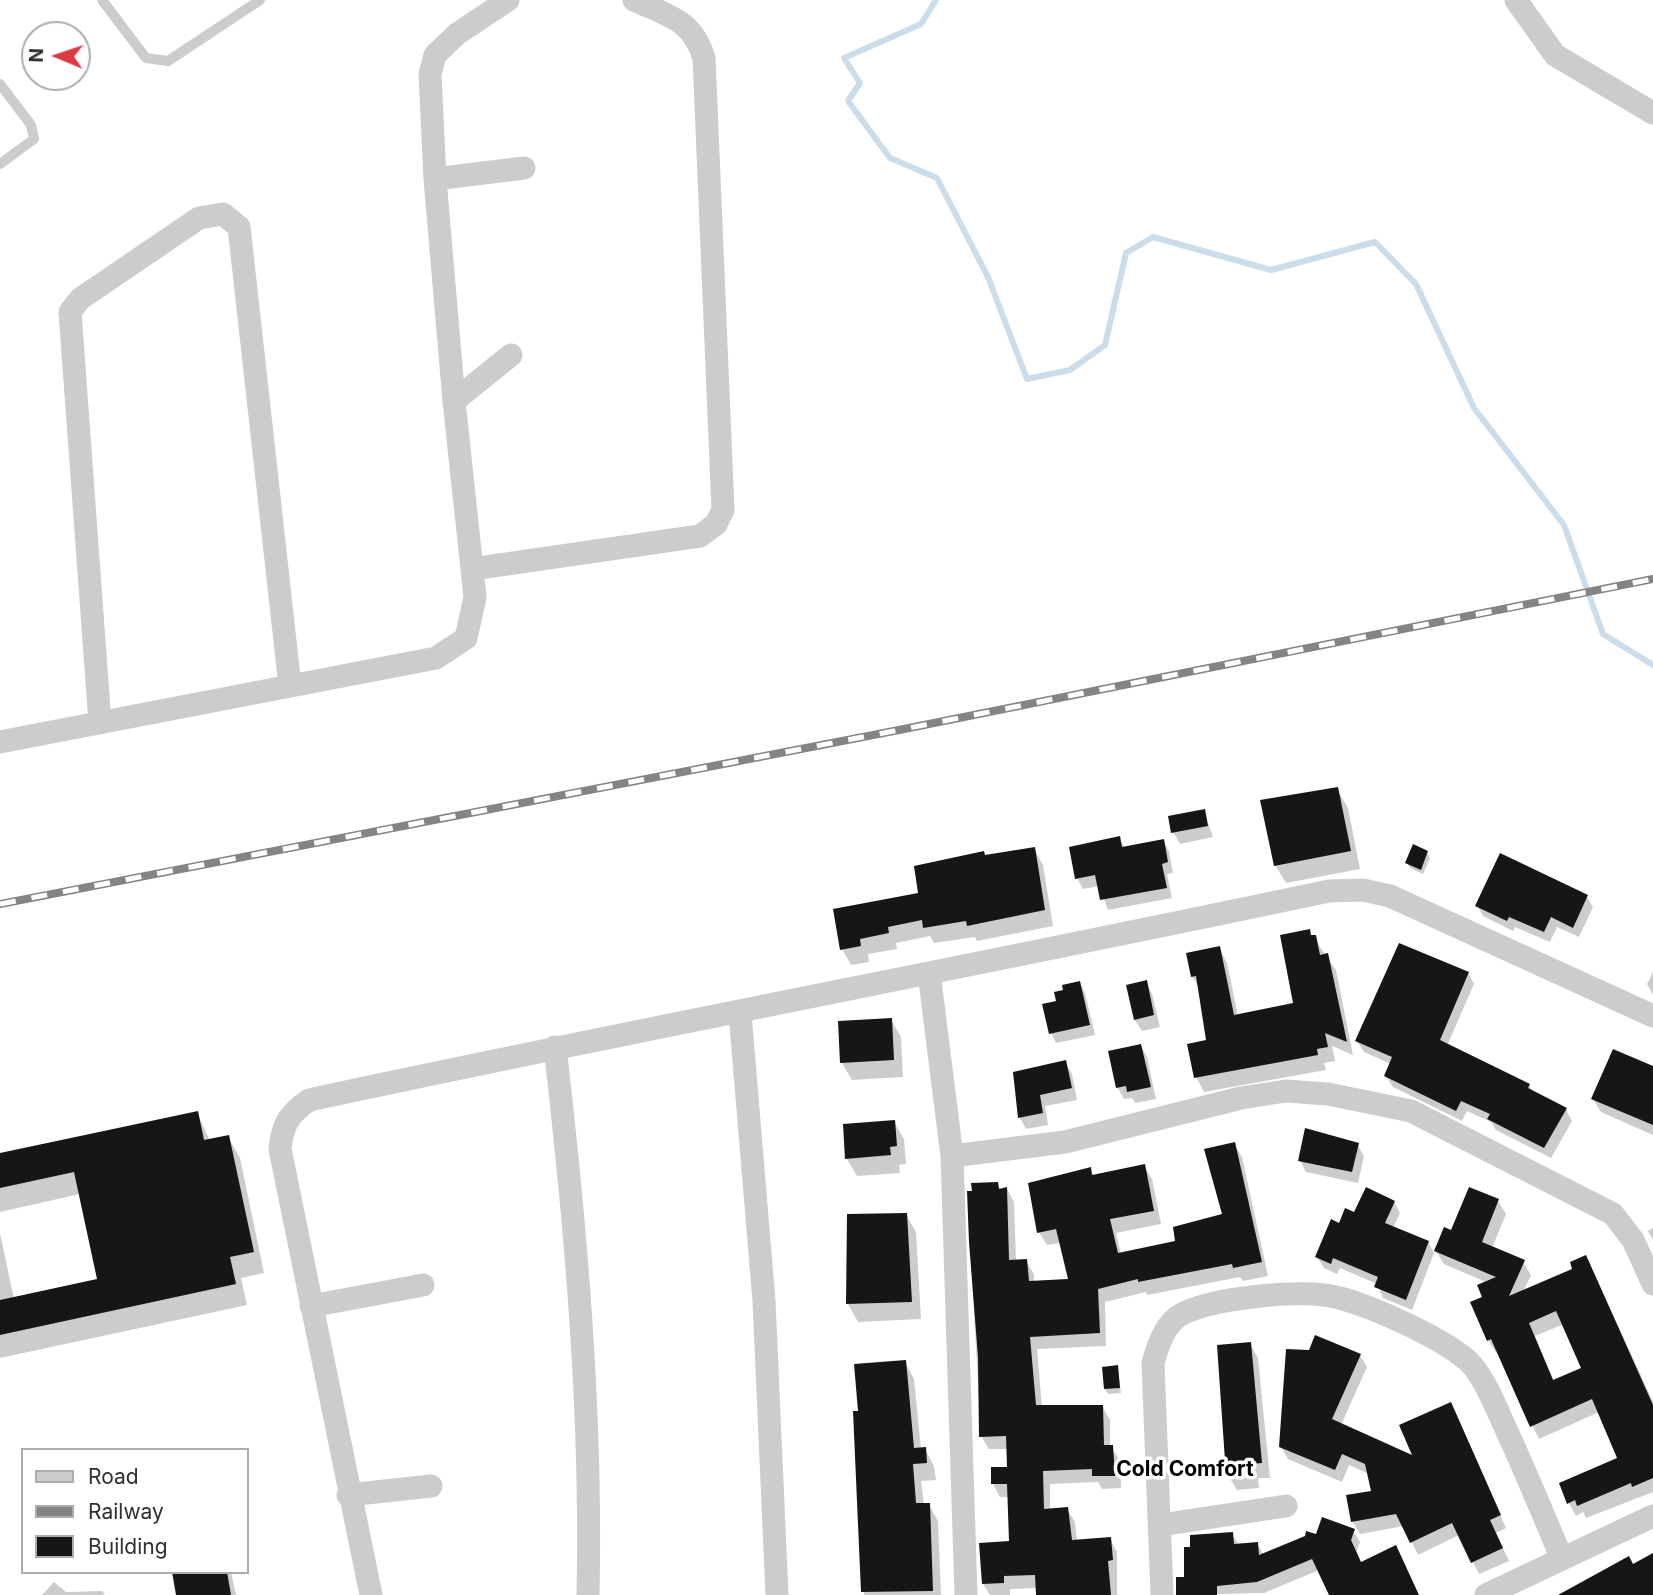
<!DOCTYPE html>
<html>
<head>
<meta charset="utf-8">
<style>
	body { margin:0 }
	#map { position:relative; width:1653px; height:1595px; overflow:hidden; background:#fff; font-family:Inter,sans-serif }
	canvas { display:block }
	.legend { position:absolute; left:21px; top:1448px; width:228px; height:126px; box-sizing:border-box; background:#fff; border:2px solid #acacac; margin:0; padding:9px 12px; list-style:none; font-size:21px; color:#2f2f2f }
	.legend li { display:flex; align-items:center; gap:14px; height:35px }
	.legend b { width:35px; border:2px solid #acacac }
	.north { position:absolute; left:21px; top:21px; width:70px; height:70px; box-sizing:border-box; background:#fff; border:2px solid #acacac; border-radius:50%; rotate:272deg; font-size:19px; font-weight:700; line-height:28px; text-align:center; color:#2f2f2f }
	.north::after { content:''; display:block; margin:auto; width:24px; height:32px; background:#da3c42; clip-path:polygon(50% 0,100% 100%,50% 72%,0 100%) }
</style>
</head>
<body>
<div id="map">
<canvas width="1653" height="1595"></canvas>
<ul class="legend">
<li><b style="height:9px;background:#ccc"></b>Road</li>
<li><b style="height:9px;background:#848484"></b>Railway</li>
<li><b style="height:19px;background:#161616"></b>Building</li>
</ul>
<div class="north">N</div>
</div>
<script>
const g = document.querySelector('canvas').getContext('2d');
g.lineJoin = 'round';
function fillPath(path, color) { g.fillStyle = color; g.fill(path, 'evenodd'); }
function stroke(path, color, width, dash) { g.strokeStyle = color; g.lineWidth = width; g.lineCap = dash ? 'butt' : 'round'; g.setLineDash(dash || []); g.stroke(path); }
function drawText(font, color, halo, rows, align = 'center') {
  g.font = font + ' Inter,sans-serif'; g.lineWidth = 7; g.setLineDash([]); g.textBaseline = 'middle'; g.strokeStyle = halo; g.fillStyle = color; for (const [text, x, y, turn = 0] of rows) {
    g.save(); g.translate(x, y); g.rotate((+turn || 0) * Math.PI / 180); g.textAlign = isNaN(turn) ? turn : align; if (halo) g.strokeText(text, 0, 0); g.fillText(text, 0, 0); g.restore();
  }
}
const shadow = new Path2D(`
	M1338,791L1348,808L1360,869L1286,883L1275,865Z
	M1204,811L1213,837L1180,844L1173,832Z
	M1119,838L1125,848L1163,841L1169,851L1173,873L1167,874L1172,898L1108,910L1099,886L1083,889L1077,878Z
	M1034,849L1043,865L1053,926L977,941L975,937L934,943L930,936L896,943L897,949L868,954L869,962L851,965L842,949L920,895Z
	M1427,853L1430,858L1423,874L1410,868L1407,863Z
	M1587,897L1593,907L1579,937L1557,927L1550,942L1515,927L1513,931L1483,916L1477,905Z
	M1309,931L1336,970L1353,1055L1332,1046L1335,1061L1324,1063L1326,1070L1204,1092L1196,1077L1208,1041L1200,989L1192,976L1219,948L1227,963L1238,1016L1295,1005Z
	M1653,972V995L1647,984Z
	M1468,973L1474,984L1447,1046L1529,1085L1533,1093L1566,1110L1572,1121L1551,1158L1496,1130L1491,1122L1467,1111L1462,1121L1393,1087L1386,1076L1391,1064L1364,1052L1357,1041Z
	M1146,982L1152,994L1160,1027L1142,1031L1135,1020Z
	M1080,983L1085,993L1095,1035L1056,1043L1051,1033L1058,1002Z
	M891,1020L901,1037L903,1077L852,1080L842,1063Z
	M1141,1046L1147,1057L1156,1099L1135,1103L1132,1098L1124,1099L1118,1088L1110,1053Z
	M1065,1062L1072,1074L1077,1100L1045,1106L1048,1125L1026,1129L1020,1118L1015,1073Z
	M1653,1070V1135L1601,1112L1593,1099Z
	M197,1113L210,1141L228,1137L240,1158L264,1273L241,1278L247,1305L0,1358V1233L14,1299L99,1280L80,1194L0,1212V1155Z
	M894,1122L904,1139L906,1164L899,1165L900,1173L857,1176L847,1159Z
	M1234,1144L1242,1157L1268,1276L1243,1281L1240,1277L1147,1295L1146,1292L1105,1302L1106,1346L1037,1349L1042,1407L1102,1406L1110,1420V1447L1120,1460L1121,1488L1102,1489L1098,1482L1050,1484V1511L1067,1509L1075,1522L1077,1541L1110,1539L1117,1552V1595H1038V1588L1010,1589V1595H990L983,1584L1011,1542L1009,1497H1000L993,1484L1008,1469V1449H989L981,1436L970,1242L997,1183L1001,1190L1007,1189L1014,1202L1016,1261H1026L1034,1274V1283L1070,1281L1061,1243L1047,1245L1039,1232L1090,1169L1094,1176L1144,1166L1152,1179L1161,1224L1116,1233L1121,1254L1178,1242L1224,1215Z
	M1357,1144L1364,1156L1358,1183L1306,1172L1300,1160Z
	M1498,1201L1506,1214L1492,1248L1523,1262L1531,1275L1523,1292L1593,1271L1653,1402V1492L1586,1518L1583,1512L1576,1516L1569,1503L1620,1459L1599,1412L1539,1439L1498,1352L1496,1353L1488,1340L1484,1298L1488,1283L1444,1264L1436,1251L1452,1233ZM1564,1324L1583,1368L1554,1381L1535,1336Z
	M1394,1202L1400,1213L1393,1228L1428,1242L1434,1253L1412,1310L1383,1298L1377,1284L1340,1268L1337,1274L1324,1268L1317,1257L1340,1225L1355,1214Z
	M906,1215L916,1232L921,1319L858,1322L848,1304V1216Z
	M1653,1228V1240L1648,1231Z
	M1250,1344L1258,1358L1270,1478H1258L1259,1488L1237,1490L1228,1475Z
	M1360,1355L1367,1367L1341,1425L1415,1458L1451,1404L1506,1528L1496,1533L1509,1561L1479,1574L1459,1535L1418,1555L1404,1526L1360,1534L1353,1522L1373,1492L1369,1474L1349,1465L1342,1482L1288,1459L1281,1447Z
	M905,1362L914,1379L921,1449H925L934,1466L936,1480L921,1481L924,1505H929L938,1521L941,1595H864L855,1413H860Z
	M1117,1367L1121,1393L1108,1394L1105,1389Z
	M1353,1531L1360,1542L1356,1553L1361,1563L1419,1595H1330L1319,1570L1264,1593L1178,1595L1186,1579L1232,1534L1239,1545L1257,1544L1264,1555L1317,1536Z
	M173,1572H231L236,1595H178Z
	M54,1582L66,1592L102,1591L105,1595H42Z`);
const stream = new Path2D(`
	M936,0L921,24L844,58L860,83L848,101L890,158L937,178L988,277L1027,379L1070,370L1105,345L1126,253L1153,237L1271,270L1375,242L1416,284L1474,408L1564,525L1603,634L1653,665`);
const building = new Path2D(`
	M1338,787L1351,851L1274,866L1260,800Z
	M1205,809L1208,826L1171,833L1168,816Z
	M1120,836L1122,847L1164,839L1168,862L1162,864L1167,888L1100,900L1095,875L1075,879L1069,847Z
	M1413,844L1428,851L1421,870L1405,863Z
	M1035,847L1045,910L967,926L966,921L923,928L922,920L888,927L889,933L860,939L861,946L840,950L833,909L918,893L914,866L984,851L985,855Z
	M1500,853L1588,895L1573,928L1551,917L1544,932L1509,917L1507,921L1475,906Z
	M1310,929L1311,935H1316L1320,955L1328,953L1347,1042L1325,1033L1328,1047L1317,1049L1318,1055L1194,1078L1187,1044L1206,1040L1196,976L1191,977L1186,953L1220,946L1234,1015L1293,1003L1280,935Z
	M1399,943L1469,972L1440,1040L1530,1084L1528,1088L1567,1108L1544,1148L1487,1119L1490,1114L1461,1101L1456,1111L1384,1076L1392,1057L1355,1041Z
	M1147,980L1154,1015L1134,1020L1126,985Z
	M1080,981L1090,1025L1049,1034L1042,1004L1056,1001L1054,992L1063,990L1062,985Z
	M892,1018L894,1060L840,1063L838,1021Z
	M1141,1044L1151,1087L1127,1092L1126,1086L1116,1088L1108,1051Z
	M1613,1049L1653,1066V1125L1591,1099Z
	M1066,1060L1072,1088L1040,1095L1043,1113L1018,1118L1013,1072Z
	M198,1111L204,1140L229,1135L254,1252L230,1257L236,1284L0,1335V1300L97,1279L74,1172L0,1188V1153Z
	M895,1120L897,1146L890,1147L891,1155L845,1159L843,1124Z
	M1305,1128L1359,1143L1352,1172L1298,1161Z
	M1235,1142L1262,1262L1233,1268L1232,1264L1138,1282V1279L1098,1289L1100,1333L1030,1337L1036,1405H1103L1104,1445H1113L1115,1476H1092V1469L1043,1471L1044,1509L1068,1507L1072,1540L1111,1537L1113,1560L1108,1561L1111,1595H1036L1035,1575L1004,1576V1583L982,1584L979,1543L1009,1541L1007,1484H991V1467H1007L1006,1436L979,1437L978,1357L969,1242L967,1191H972L971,1183L998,1182L999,1189L1007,1187L1009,1260L1027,1259L1029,1281L1068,1279L1056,1229L1037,1233L1028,1183L1091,1167L1092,1175L1145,1164L1154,1211L1110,1219L1118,1253L1175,1241L1173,1227L1222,1214L1204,1149Z
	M1366,1187L1395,1201L1385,1223L1429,1241L1406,1300L1374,1287L1378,1277L1333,1258L1331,1264L1315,1257L1331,1219L1339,1223L1345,1208L1354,1212Z
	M1469,1187L1499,1199L1482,1242L1525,1260L1509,1296L1572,1269L1570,1262L1586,1255L1653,1405V1478L1632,1487L1631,1483L1577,1506L1575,1500L1567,1504L1559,1483L1617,1458L1592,1399L1530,1427L1491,1339L1487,1341L1470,1302L1482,1297L1477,1285L1496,1277L1434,1251L1444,1227L1451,1230ZM1556,1311L1581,1368L1553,1380L1529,1323Z
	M907,1213L912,1302L846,1304L847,1214Z
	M1315,1335L1361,1354L1332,1419L1412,1455L1399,1425L1451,1402L1501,1515L1490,1520L1503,1548L1471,1563L1452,1523L1410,1543L1396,1514L1351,1522L1346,1495L1371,1491L1365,1464L1342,1454L1335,1470L1279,1447L1286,1349L1309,1350Z
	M1251,1342L1262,1463L1250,1464L1251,1474L1226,1475L1217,1345Z
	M906,1360L914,1448L926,1447L927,1463L913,1464L916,1503H930L933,1591L861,1592L853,1411H858L854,1364Z
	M1118,1365L1120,1388L1104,1389L1102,1367Z
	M1322,1517L1355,1529L1351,1540L1361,1562L1396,1545L1419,1595H1329L1312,1559L1257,1582L1217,1586V1595H1176V1577H1184V1547H1190V1535L1233,1532L1234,1544L1258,1542L1259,1555L1305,1536L1306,1531L1316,1534Z
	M1653,1553V1595H1558L1629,1556L1633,1564Z
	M172,1572H227L231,1595H176Z`);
const service = new Path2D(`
	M102,0L146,58L168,61L260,0
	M0,84L31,125L34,139L0,164`);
const minor = new Path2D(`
	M1516,0L1555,55L1653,113
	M435,179L524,168
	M454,401L511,355
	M472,569L700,536L716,524L723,510L704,58C692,19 668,16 634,0
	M100,723L70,312L80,299L199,218L223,214L239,227L290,686
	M0,742L436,658L466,638L475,597L454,401L435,179L430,74L435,55L457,34L508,0
	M929,973L952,1156L966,1595
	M740,1013L764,1301L777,1595
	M555,1047C576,1228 592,1413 588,1595
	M952,1156L1065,1142L1241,1098L1286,1091L1328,1094L1411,1111L1613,1214L1633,1240L1653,1284
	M311,1306L423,1285
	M348,1495L431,1486
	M1160,1525L1286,1506
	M371,1595L280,1149C282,1125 289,1114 309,1100C648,1027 989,963 1329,891L1363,890L1390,896L1653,1016
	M1162,1595L1153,1363C1158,1345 1165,1323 1182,1314C1213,1298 1290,1291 1324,1295C1357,1298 1451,1341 1472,1365C1486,1382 1496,1407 1505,1427C1525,1470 1543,1514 1562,1559
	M1486,1595L1653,1516`);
const rail = new Path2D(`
	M0,904L899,730L1653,579`);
const neighbourhoodNames = [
	["Cold Comfort",1185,1470]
];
fillPath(shadow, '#0003');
stroke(stream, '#cbdcea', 6);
fillPath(building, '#161616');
stroke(service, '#ccc', 10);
stroke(minor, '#ccc', 23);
stroke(rail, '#848484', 8);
stroke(rail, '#fff', 5, [16]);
drawText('bold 21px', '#000', '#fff', neighbourhoodNames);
</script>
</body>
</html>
